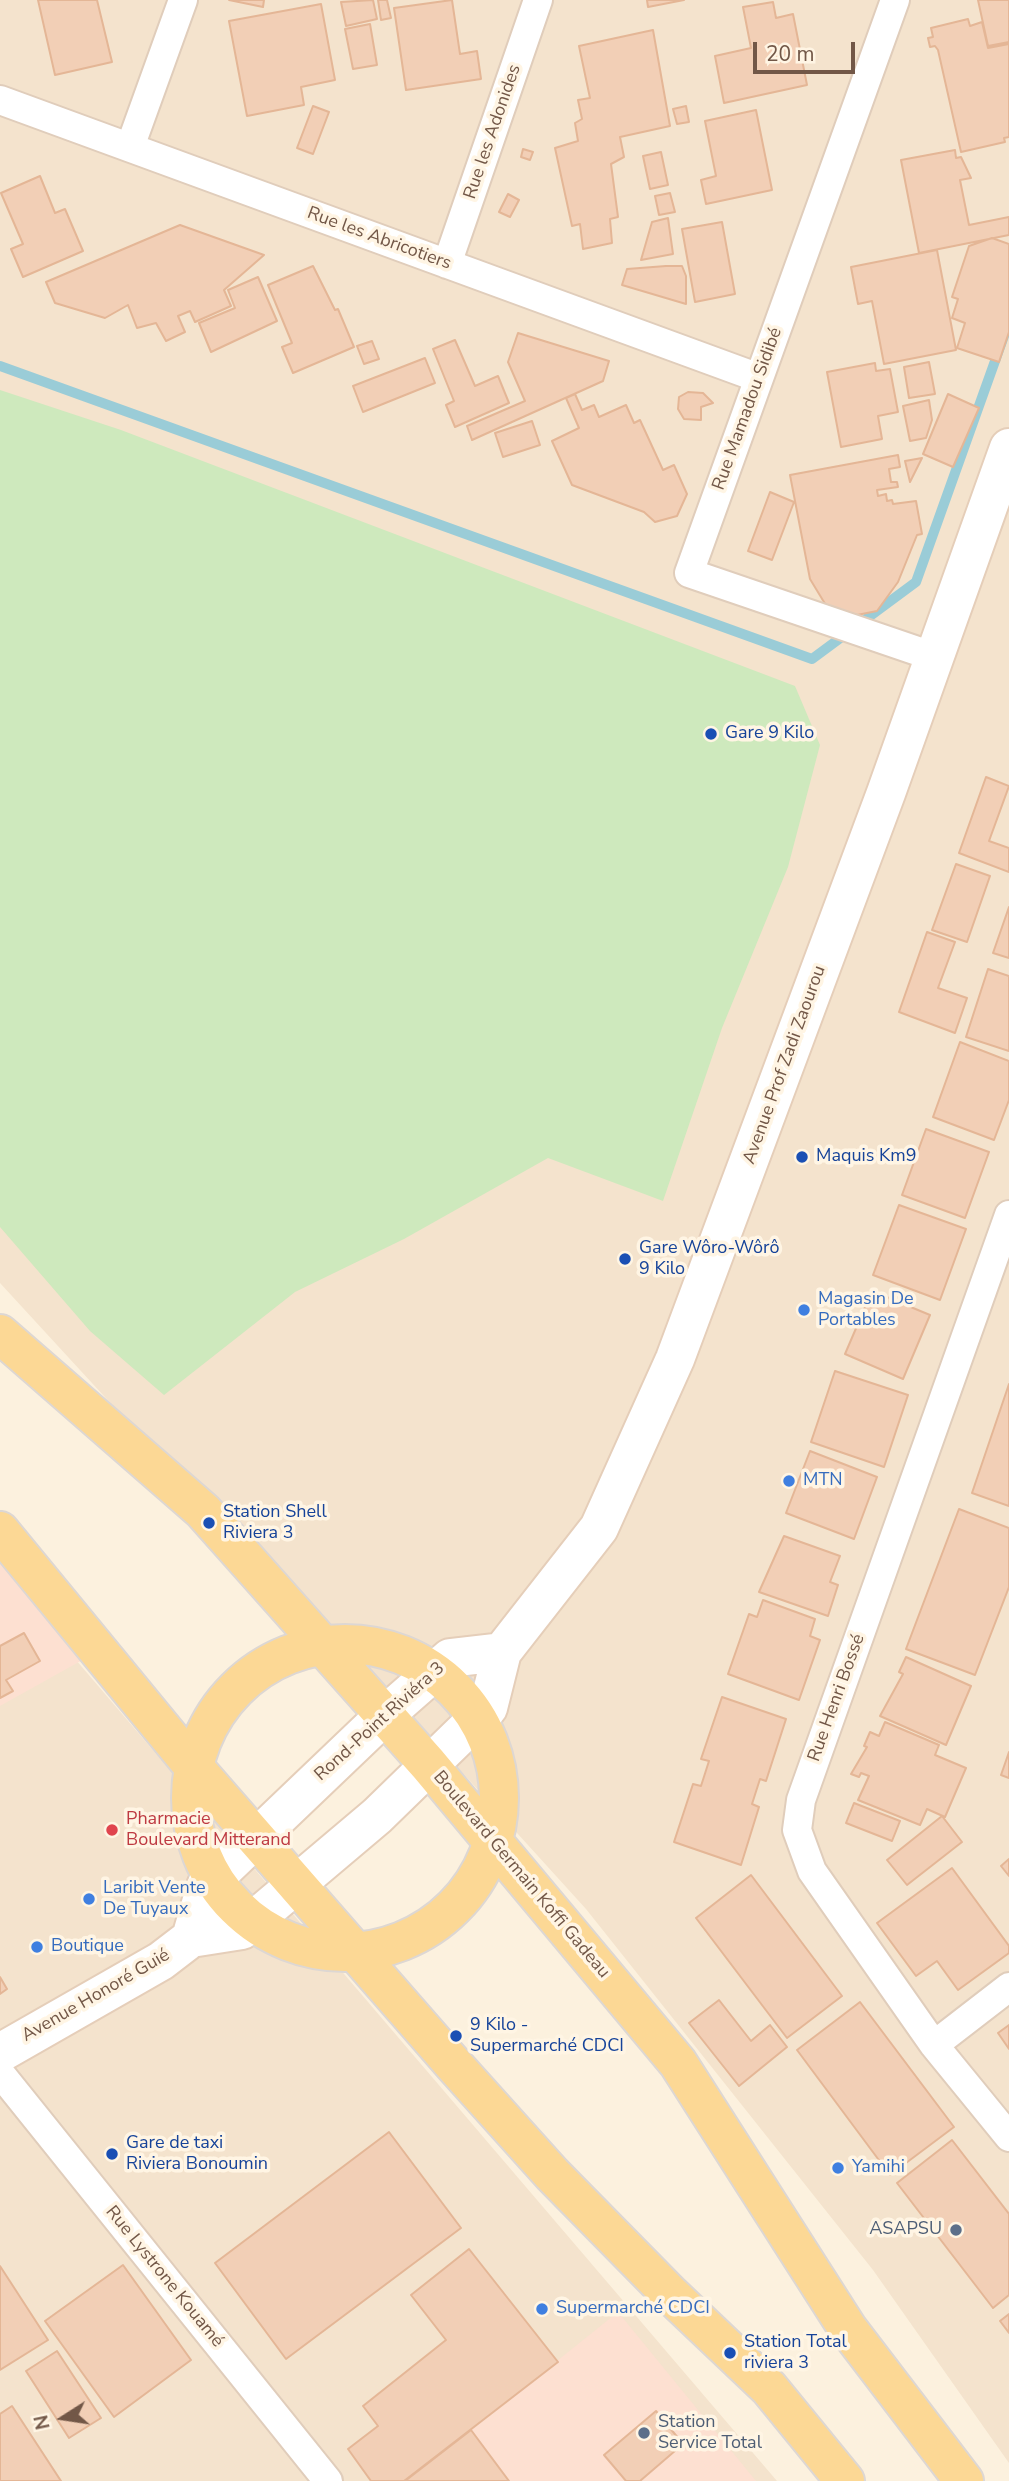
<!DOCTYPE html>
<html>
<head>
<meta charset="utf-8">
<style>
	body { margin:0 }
	#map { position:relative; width:1009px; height:2481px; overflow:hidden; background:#fcf1de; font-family:"Nunito Sans",sans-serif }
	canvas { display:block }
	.north { position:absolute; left:28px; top:2383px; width:70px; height:70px; -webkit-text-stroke:5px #fff5e4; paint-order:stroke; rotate:258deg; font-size:19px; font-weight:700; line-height:28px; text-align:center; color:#725747 }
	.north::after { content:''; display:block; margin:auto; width:24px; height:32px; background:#725747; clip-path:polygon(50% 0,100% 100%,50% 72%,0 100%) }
	.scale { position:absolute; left:753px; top:42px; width:102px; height:32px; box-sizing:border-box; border:4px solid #725747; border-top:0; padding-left:9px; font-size:21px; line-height:24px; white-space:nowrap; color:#725747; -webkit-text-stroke:5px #fff5e4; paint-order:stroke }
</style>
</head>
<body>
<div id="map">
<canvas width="1009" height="2481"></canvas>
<div class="north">N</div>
<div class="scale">20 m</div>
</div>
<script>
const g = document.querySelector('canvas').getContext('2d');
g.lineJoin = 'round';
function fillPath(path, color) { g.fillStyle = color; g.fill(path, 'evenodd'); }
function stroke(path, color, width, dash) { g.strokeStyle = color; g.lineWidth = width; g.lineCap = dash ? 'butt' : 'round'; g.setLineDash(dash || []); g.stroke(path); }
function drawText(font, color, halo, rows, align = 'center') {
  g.font = font + ' "Nunito Sans",sans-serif'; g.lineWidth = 7; g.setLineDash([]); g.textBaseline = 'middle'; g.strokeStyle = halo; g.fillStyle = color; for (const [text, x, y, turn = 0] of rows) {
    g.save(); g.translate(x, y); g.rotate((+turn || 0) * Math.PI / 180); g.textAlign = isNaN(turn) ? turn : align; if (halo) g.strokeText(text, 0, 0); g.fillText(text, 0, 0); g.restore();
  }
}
const residential = new Path2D(`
	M0,0H1009V2463L873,2270L586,1909L283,1575L160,1457L0,1283Z
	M0,1571L777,2481H0Z`);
const commercial = new Path2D(`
	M0,1551L86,1658L0,1706Z
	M618,2312L756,2481H510L471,2430Z`);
const green = new Path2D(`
	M0,390L121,430L795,686L820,745L788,867L722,1028L663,1201L548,1158L404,1239L295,1292L164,1395L90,1331L0,1227Z`);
const stream = new Path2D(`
	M0,366L812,659L916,582L1009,322`);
const building = new Path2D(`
	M38,0H97L112,62L55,75Z
	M229,0H264L263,7Z
	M373,0L377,19L346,26L341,2Z
	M378,0H387L391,18L381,20Z
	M452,0L460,54L477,51L481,79L406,90L394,8Z
	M647,0H684L648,7Z
	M978,0H1009V42L988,46Z
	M773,2L776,18L793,14L807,85L724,103L715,56L751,48L743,7Z
	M321,4L335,80L301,87L304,105L247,116L229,21Z
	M968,19L970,26L982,22L988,48L1009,44V137L1004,138L1005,142L961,152L938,50L935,46L930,47L928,38L933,37L931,28Z
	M370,24L377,65L353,69L345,29Z
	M653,30L670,126L620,137L624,157L611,164L618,217L610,219L612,243L583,249L580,224L572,226L555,148L578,141L575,123L582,119L578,100L590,98L579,46Z
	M313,106L329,112L313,154L297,148Z
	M686,106L689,122L677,124L673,109Z
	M756,110L772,190L706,204L701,180L716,176L705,121Z
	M523,149L533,152L530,160L521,157Z
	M955,150L956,158L961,157L971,178L960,180L969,225L1009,217V235L919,253L901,160Z
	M661,152L668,185L650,189L643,156Z
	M40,176L55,213L65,209L83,251L23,277L11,249L23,244L1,193Z
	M670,193L675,212L659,215L655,196Z
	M508,194L519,200L510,217L499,212Z
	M668,218L673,254L641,260L652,222Z
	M722,222L735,294L695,302L682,229Z
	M180,225L264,255L224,290L231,306L195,322L190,311L178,316L185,332L166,341L156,323L137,328L128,305L105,318L55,303L46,282Z
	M992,238L1009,244V332L999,362L957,348L965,323L952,318L958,299L952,297L969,246Z
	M937,250L956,350L884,364L872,301L858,304L851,267Z
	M313,266L335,310L338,309L354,347L293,373L282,347L292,343L268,285Z
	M666,266H682L686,276V304L622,285L627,269Z
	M258,277L277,321L211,352L199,323L235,308L228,290Z
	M518,333L609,361L603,381L472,440L467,426L525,401L508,362Z
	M455,340L475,386L498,376L509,403L455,427L446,405L454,401L433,349Z
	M372,341L379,359L364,364L357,346Z
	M425,358L435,383L363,412L353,386Z
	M929,362L935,394L909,398L904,367Z
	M875,363L876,371L890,369L898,412L878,416L882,439L841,447L827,372Z
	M688,392L703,393L713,403L701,407V420L684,419L678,409L679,397Z
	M575,394L582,410L594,405L599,417L626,405L634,423L640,420L663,470L674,465L687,494L677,516L655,522L644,512L572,485L552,441L579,428L566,398Z
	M948,394L979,408L953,467L923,454Z
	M929,400L932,420L926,438L910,441L903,406Z
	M532,421L540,445L503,457L495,433Z
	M898,455L900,467L889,469L891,482H897L898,487L877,490L878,496L886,494L887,501L892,500L893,504L916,501L922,534L917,535L898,582L877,611L857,615L827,607L810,579L790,475Z
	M922,458L910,482L905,461Z
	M770,492L794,502L772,560L748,551Z
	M986,777L1009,786L989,841L1009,848V872L959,853Z
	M956,864L990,876L967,942L932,930Z
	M1009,907V958L993,953Z
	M927,932L955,942L938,988L967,998L955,1033L899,1012Z
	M988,969L1009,976V1051L966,1037Z
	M960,1042L1009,1061V1100L994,1140L933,1117Z
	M926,1129L989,1152L965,1218L902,1195Z
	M899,1205L966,1229L940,1300L873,1275Z
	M872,1291L930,1315L903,1379L845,1354Z
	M835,1371L908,1395L884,1467L811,1442Z
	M1009,1384V1506L972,1493Z
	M810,1451L877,1477L854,1539L786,1513Z
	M959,1509L1009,1528V1587L975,1675L906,1649Z
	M784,1536L840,1556L830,1582L838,1585L828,1616L759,1592Z
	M763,1600L815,1619L810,1636L820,1640L799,1700L728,1674L749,1614L757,1617Z
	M24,1633L40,1661L6,1680L13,1691L0,1698V1646Z
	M906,1657L971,1686L946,1745L880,1716L903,1674L899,1672Z
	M722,1697L786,1719L766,1781L760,1779L752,1804L759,1807L741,1865L674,1842L693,1784L701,1786L709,1761L701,1759Z
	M885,1722L939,1745L935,1755L966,1768L945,1817L927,1809L920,1825L858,1800L869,1776L861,1773L859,1777L851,1774L867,1747L864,1746L870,1732L879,1736Z
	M1009,1752V1778L1001,1775Z
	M854,1803L900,1821L892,1841L846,1823Z
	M942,1816L962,1842L907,1885L887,1860Z
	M1009,1859V1876L1001,1866Z
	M952,1868L1009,1946V1953L958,1990L937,1961L916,1976L877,1923Z
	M751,1875L842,1996L787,2038L696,1918Z
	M0,1977L7,1989L0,1994Z
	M719,2000L751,2041L770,2025L787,2047L739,2086L689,2023Z
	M860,2002L954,2127L890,2175L797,2050Z
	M1009,2025V2049L998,2033Z
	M389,2132L461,2228L286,2359L215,2263Z
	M952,2140L1009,2214V2295L993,2308L897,2183Z
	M469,2249L558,2362L404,2481H371L348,2449L378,2426L363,2406L446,2340L411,2295Z
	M123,2265L191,2360L114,2417L45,2321Z
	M0,2266L48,2340L0,2370Z
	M1009,2314V2333L1000,2321Z
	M57,2351L101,2418L69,2438L26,2371Z
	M12,2406L61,2481H0V2414Z
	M656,2411L683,2444L640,2481H626L604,2455Z
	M471,2430L509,2481H405Z`);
const street = new Path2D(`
	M895,0L689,573L935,657
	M0,100L759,378
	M130,147L183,0
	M447,264L538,0
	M1009,1215L801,1800L797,1830L812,1871L934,2045L1009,2137
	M934,2045L1009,1987
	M0,2073L328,2481`);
const secondary = new Path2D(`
	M191,1938L206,1886L385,1715L450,1658L502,1652
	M0,2053L161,1961L191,1938L242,1930L377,1816L488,1708L502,1652L599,1528L675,1359L886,793L1009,448`);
const primary = new Path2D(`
	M0,1334L203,1511L428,1764L678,2063L848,2329L964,2481
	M0,1531L193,1766L454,2065L552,2174L669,2293L769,2388L845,2481
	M191 1798a154 154 0 1 1 308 0a154 154 0 1 1-308 0Z`);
const markers = [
	[711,734,7,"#1a4fb4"],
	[802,1157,7,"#1a4fb4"],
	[625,1259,7,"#1a4fb4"],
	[804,1310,7,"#3f7fe0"],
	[789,1481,7,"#3f7fe0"],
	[209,1523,7,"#1a4fb4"],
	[112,1830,7,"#e0444e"],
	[89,1899,7,"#3f7fe0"],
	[37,1947,7,"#3f7fe0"],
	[456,2036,7,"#1a4fb4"],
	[112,2154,7,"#1a4fb4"],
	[838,2168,7,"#3f7fe0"],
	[956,2230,7,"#5c6f8a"],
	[542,2309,7,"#3f7fe0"],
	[730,2353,7,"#1a4fb4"],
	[644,2433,7,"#5c6f8a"]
];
const streetNames = [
	["Rue les Adonides",493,132,-71],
	["Rue les Abricotiers",379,239,20],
	["Rue Mamadou Sidibé",748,409,-70],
	["Avenue Prof Zadi Zaourou",785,1065,-70],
	["Rue Henri Bossé",837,1698,-70],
	["Rond-Point Riviéra 3",380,1722,-42],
	["Boulevard Germain Koffi Gadeau",521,1875,50],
	["Avenue Honoré Guié",96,1996,-30],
	["Rue Lystrone Kouamé",164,2277,51]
];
const transitNames = [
	["Gare 9 Kilo",725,734],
	["Maquis Km9",816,1157],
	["Gare Wôro-Wôrô",639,1249],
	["9 Kilo",639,1270],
	["Station Shell",223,1513],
	["Riviera 3",223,1534],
	["9 Kilo -",470,2026],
	["Supermarché CDCI",470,2047],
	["Gare de taxi",126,2144],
	["Riviera Bonoumin",126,2165],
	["Station Total",744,2343],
	["riviera 3",744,2364]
];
const shopNames = [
	["Magasin De",818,1300],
	["Portables",818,1321],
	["MTN",803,1481],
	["Laribit Vente",103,1889],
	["De Tuyaux",103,1910],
	["Boutique",51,1947],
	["Yamihi",852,2168],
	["Supermarché CDCI",556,2309]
];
const healthNames = [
	["Pharmacie",126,1820],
	["Boulevard Mitterand",126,1841]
];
const serviceNames = [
	["ASAPSU",942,2230],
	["Station",658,2423,"left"],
	["Service Total",658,2444,"left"]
];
fillPath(residential, '#f4e3cd');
fillPath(commercial, '#fde0d1');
fillPath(green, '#cee9bd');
stroke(stream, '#9accd7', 10);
fillPath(building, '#f2cfb6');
stroke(building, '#e4b696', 2);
stroke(street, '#e0cdbb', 32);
stroke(secondary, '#e5ceb9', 42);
stroke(primary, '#ddd7d3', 42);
stroke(street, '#fff', 28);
stroke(secondary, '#fff', 38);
stroke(primary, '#fcd895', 38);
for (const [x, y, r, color] of markers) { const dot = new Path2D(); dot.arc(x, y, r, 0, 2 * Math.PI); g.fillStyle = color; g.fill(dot); stroke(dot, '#fff5e4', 2.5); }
drawText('18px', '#725747', '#fff5e4', streetNames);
drawText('18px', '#164399', '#fff5e4', transitNames, 'left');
drawText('18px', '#366cbe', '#fff5e4', shopNames, 'left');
drawText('18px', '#be3a42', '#fff5e4', healthNames, 'left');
drawText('18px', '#4e5e75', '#fff5e4', serviceNames, 'right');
</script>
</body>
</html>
